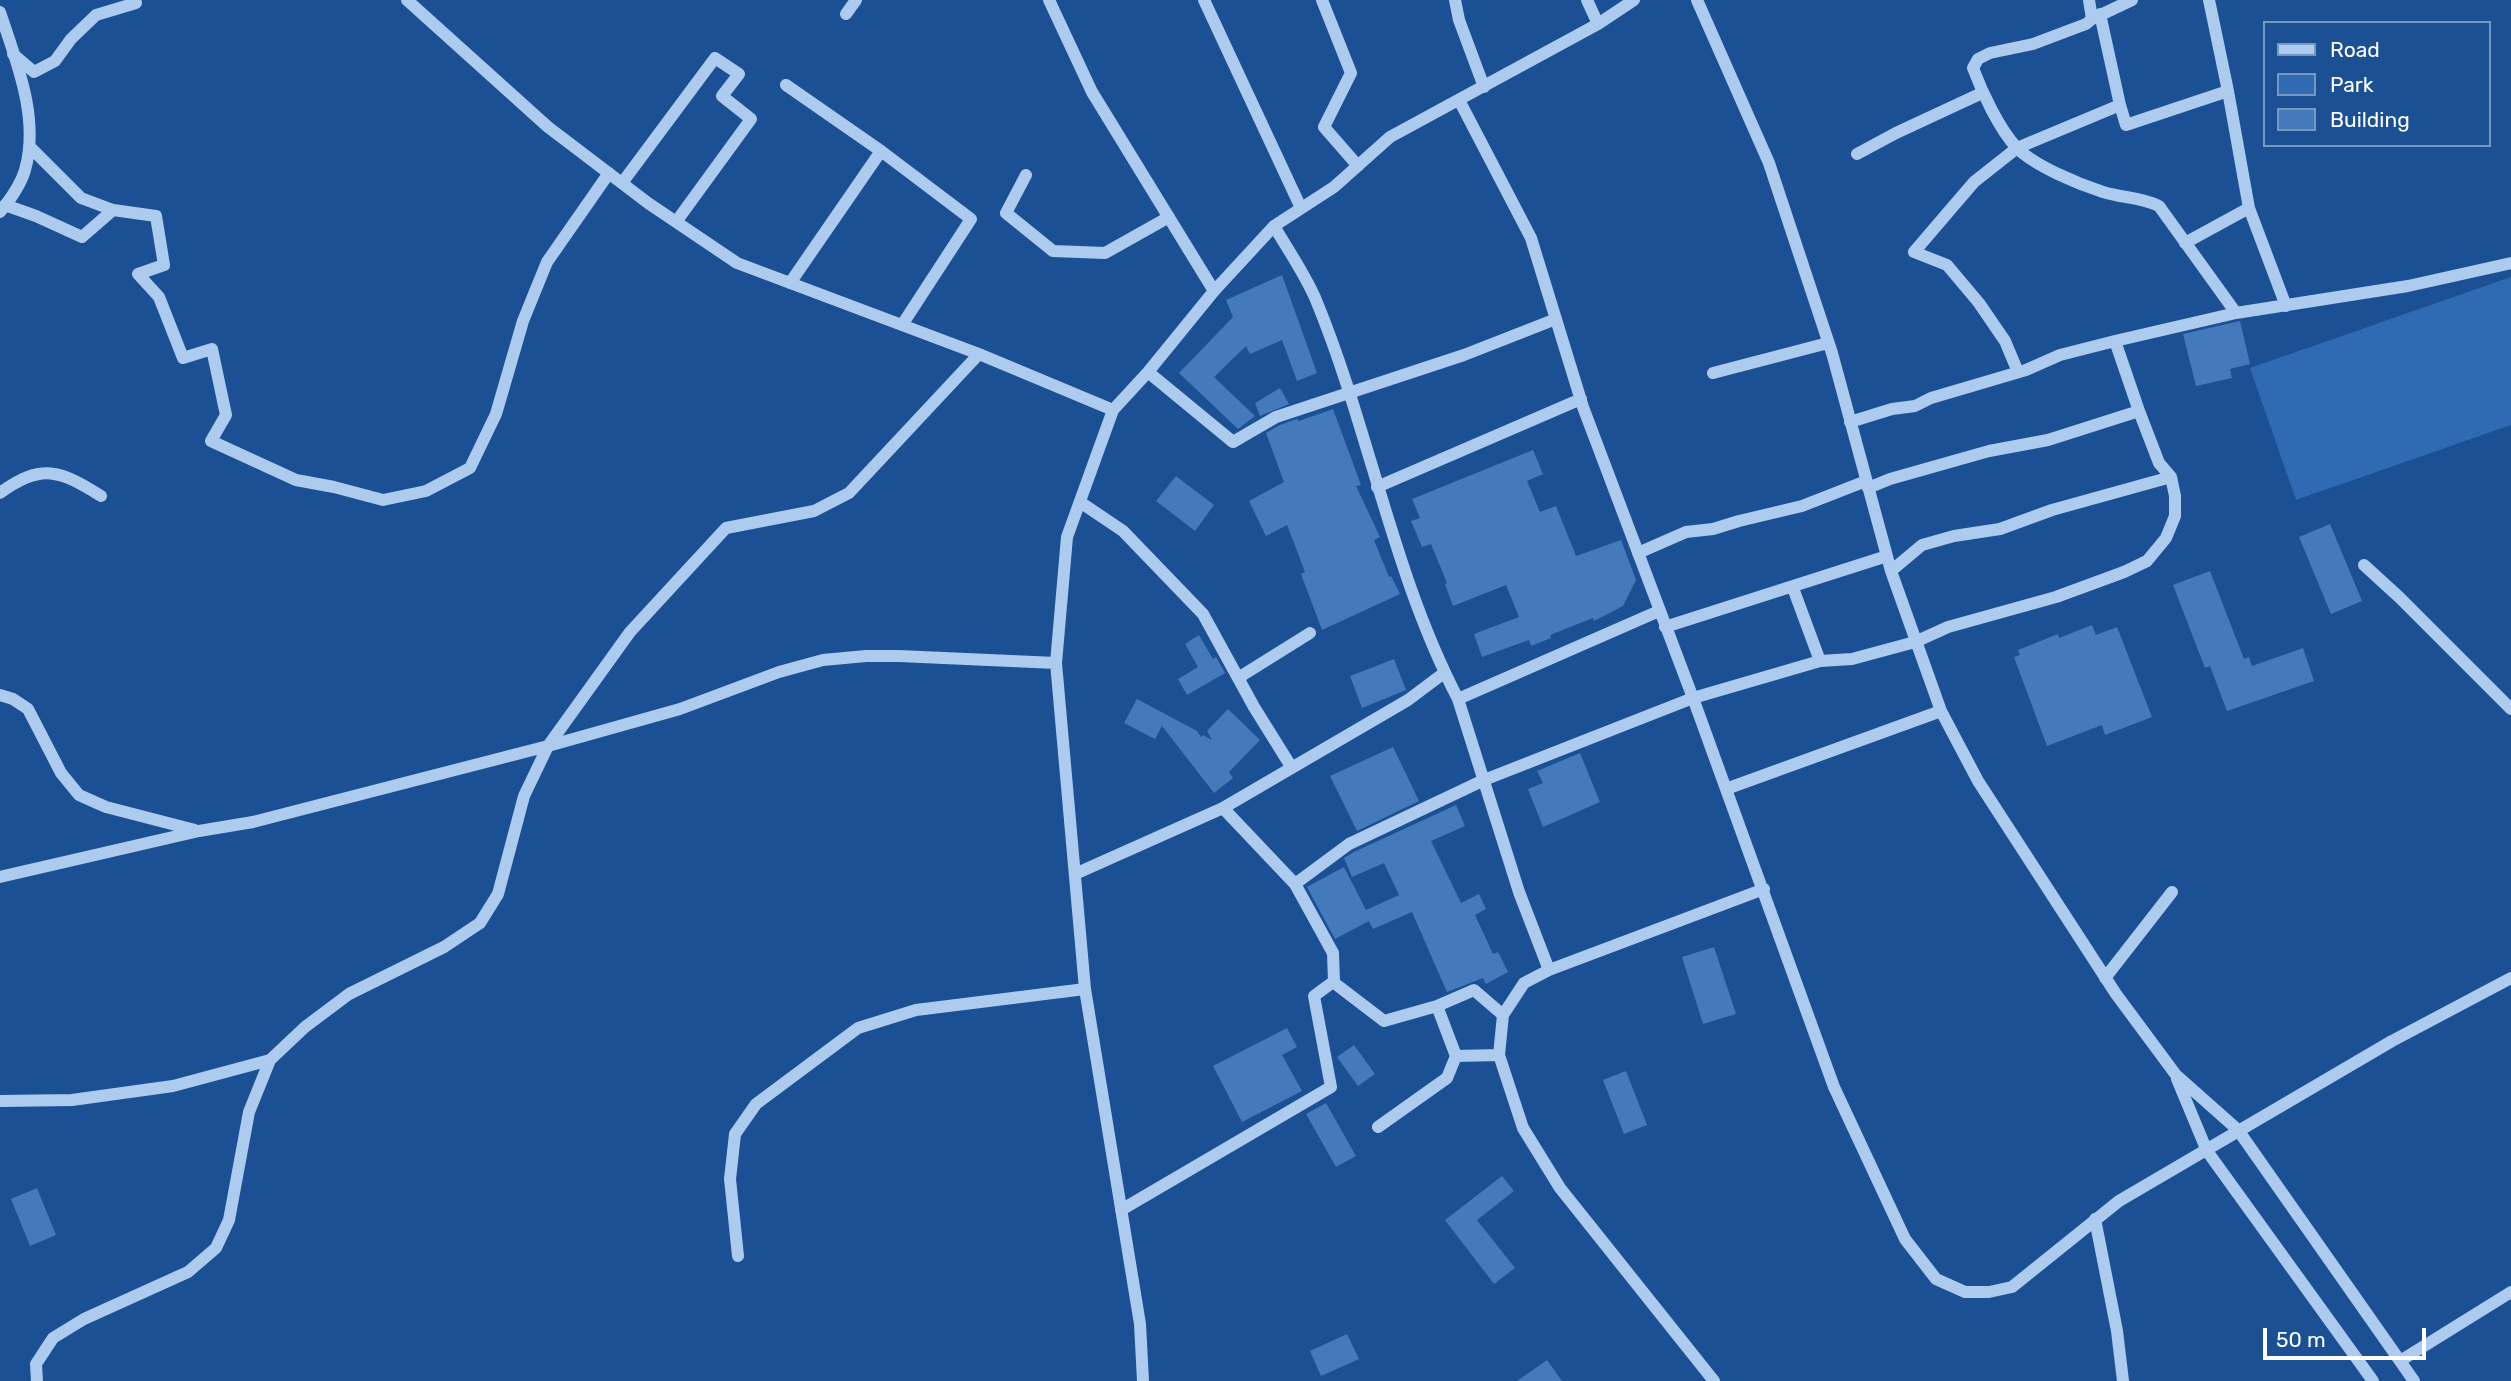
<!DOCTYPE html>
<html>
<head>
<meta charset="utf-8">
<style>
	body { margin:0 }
	#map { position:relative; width:2511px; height:1381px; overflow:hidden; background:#1b5194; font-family:Rubik,sans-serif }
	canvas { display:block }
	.legend { position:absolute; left:2263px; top:21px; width:228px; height:126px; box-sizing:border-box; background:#1b5194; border:2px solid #7697bf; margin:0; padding:9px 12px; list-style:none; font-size:21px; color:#fff }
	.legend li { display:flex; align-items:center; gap:14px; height:35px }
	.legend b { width:35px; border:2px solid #7697bf }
	.scale { position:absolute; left:2263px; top:1328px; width:163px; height:32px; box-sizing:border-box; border:4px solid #fff; border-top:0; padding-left:9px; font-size:21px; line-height:24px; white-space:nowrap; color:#fff; -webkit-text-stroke:5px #1b5194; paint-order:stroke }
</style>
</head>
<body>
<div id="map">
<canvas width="2511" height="1381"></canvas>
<ul class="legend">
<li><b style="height:9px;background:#adcbef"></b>Road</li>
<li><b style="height:19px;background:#2f6ab2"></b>Park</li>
<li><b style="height:19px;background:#4479bb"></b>Building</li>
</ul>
<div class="scale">50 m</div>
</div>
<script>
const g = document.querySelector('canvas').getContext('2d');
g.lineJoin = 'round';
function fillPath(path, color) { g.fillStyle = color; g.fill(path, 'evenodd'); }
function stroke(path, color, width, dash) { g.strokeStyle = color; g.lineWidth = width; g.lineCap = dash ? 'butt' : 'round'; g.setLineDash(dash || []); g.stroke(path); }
const green = new Path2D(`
	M2511,277V425L2296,500L2250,368Z`);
const building = new Path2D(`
	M1282,275L1317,373L1297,381L1282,340L1250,354L1246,346L1214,377L1255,416L1238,429L1179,373L1233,317L1226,300Z
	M2240,321L2250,364L2230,369L2232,378L2196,386L2183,334Z
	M1280,388L1289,404L1260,416L1255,403Z
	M1333,409L1361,485L1356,486L1380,537L1374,540L1389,577L1391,576L1400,594L1322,630L1301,574L1305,572L1287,525L1266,536L1249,501L1284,482L1266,433L1280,425L1297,419L1299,421Z
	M1533,450L1543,474L1527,481L1540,512L1556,506L1576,556L1621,540L1636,580L1623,606L1594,621L1593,618L1550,635L1551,638L1531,646L1529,640L1482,657L1474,634L1519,617L1506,585L1453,606L1445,584L1447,583L1431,544L1422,547L1411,521L1420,518L1412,499Z
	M1176,476L1214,505L1195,531L1156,501Z
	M2330,524L2362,601L2331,614L2299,537Z
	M2210,571L2244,659L2249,657L2252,666L2303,648L2314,681L2227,711L2210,666L2205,668L2173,585Z
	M2092,625L2096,635L2117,627L2152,717L2105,735L2102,725L2047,746L2014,657L2020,655L2018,650L2058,634L2059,638Z
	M1199,635L1213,659L1216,657L1225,673L1187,695L1178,679L1198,667L1185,644Z
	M1394,659L1406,690L1362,708L1350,676Z
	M1137,699L1197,731L1201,737L1203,735L1212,740L1207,731L1228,709L1260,740L1229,772L1233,778L1214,793L1162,726L1155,739L1124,723Z
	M1393,747L1419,801L1357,831L1330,776Z
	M1580,753L1600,802L1543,827L1528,789L1543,783L1537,771Z
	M1456,805L1465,826L1431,841L1461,903L1479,894L1486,909L1475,915L1493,954L1498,952L1508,972L1486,984L1483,978L1447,992L1412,912L1373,929L1369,921L1335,939L1307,887L1344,867L1366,910L1399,895L1384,863L1352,877L1344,858L1354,852Z
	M1714,947L1736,1014L1703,1024L1682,957Z
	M1287,1028L1297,1047L1282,1055L1302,1091L1242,1122L1213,1066Z
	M1354,1045L1375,1074L1358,1086L1337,1057Z
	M1626,1071L1647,1125L1624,1134L1603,1080Z
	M1326,1103L1356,1156L1336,1167L1306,1114Z
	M1502,1176L1514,1191L1477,1220L1515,1268L1494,1284L1445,1220Z
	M37,1188L56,1235L30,1246L11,1199Z
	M1347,1334L1359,1359L1321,1376L1310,1351Z
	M1547,1360L1562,1381H1517Z`);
const minor = new Path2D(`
	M407,0L548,127L648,203L737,263L979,354L1113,410
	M1049,0L1092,92L1214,291
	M1204,0L1301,208
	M1322,0L1351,73L1324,127L1358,166
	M1455,0L1459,20L1484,87
	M1587,0L1598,24
	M1697,0L1769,163L1832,353L1891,571L1941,711L1978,781L2116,994L2176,1075L2238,1130L2414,1381
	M2089,0L2092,19L2086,24L2033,44L1990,53L1978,59L1973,68C1982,92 1999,129 2017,148C2035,166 2078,184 2103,192C2122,198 2141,197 2159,206L2236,313
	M0,12C16,61 40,118 25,170C21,184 9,201 0,212
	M846,14L856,0
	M2094,18L2132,0
	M13,54L34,72L55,61L71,39L96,15L136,3
	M786,85L881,151
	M2228,91L2249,208
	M1459,100L1531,238L1583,407L1693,698L1834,1087L1905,1239L1936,1279L1965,1292H1989L2012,1287L2119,1201L2392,1041L2511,978
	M2120,105L2126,125L2228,91L2209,0
	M29,146L81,198L113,210L156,216L164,265L138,274L159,297L183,358L212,349L226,415L211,441L296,480L334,487L383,500L426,491L470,468L496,414L523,321L547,262L609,173
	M1857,154L1896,133L1982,93
	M1026,175L1006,213L1053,251L1105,253L1169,217
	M622,183L715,58L739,74L722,96L751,119L676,222
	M5,205L36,216L82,237L113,210
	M1274,226C1288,250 1305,274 1316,300C1370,431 1392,572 1458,699L1519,892L1549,970
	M2185,243L2249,208L2286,306
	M790,283L881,151L971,219L902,325
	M2115,341L2139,411
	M1148,372L1233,442L1276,417L1464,355L1556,319
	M2018,372L2005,341L1979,303L1947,265L1914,252L1974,182L2017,148L2120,105L2100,14
	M1713,373L1828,343
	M1850,422L1892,409L1915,406L1931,398L2026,370L2060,355L2115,341L2236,313L2408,286L2511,263
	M1377,487L1581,399
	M0,493C41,463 60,470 101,496
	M1080,502L1123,531L1203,614L1254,707L1292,768
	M1638,553L1686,532L1713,529L1739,521L1802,506L1866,481
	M2364,565L2399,597L2511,709
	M1891,571L1922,545L1954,536L2000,529L2052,510L2171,477
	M1793,588L1820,661
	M1665,627L1887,556
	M1238,678L1310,633
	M0,695L13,699L28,709L61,773L79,795L106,807L195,830
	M1458,699L1659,611
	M1726,789L1941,711
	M1223,808L1408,700L1444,673
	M1075,874L1223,808L1295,884L1333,953L1334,982
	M0,877L199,831L253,822L548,746L680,709L779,672L823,660L866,656H899L1056,663
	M1295,884L1349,844L1484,780L1693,698L1820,661L1852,659L1915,642L1948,627L2056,597L2124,572L2147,561L2166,538L2175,516V496L2171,477L2159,463L2139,411L2048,440L1989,451L1890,479L1868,488
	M2105,978L2172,892
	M1456,1056L1437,1006L1474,990L1503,1015
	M2177,1079L2207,1151L2373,1381
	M0,1101L72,1100L173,1086L270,1060
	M1378,1127L1447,1078L1456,1056L1499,1055
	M1121,1210L1331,1087L1314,996L1333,982L1384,1021L1437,1006
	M2095,1219L2117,1331L2123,1381
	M738,1256L730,1179L735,1134L756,1104L858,1028L916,1010L1085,989
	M2400,1361L2511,1292
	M37,1381L36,1364L53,1338L84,1319L188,1272L216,1248L229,1220L249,1112L270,1060L305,1027L349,994L444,947L480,923L498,894L524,796L548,746L630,632L726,528L814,511L849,493L979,354
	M1143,1381L1140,1324L1085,989L1056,663L1067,537L1113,410L1148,372L1214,291L1274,226L1334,187L1390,137L1598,24L1634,0
	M1714,1381L1560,1188L1523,1128L1499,1055L1503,1015L1524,983L1549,970L1764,889`);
fillPath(green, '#2f6ab2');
fillPath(building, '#4479bb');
stroke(minor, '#adcbef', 12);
</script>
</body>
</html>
